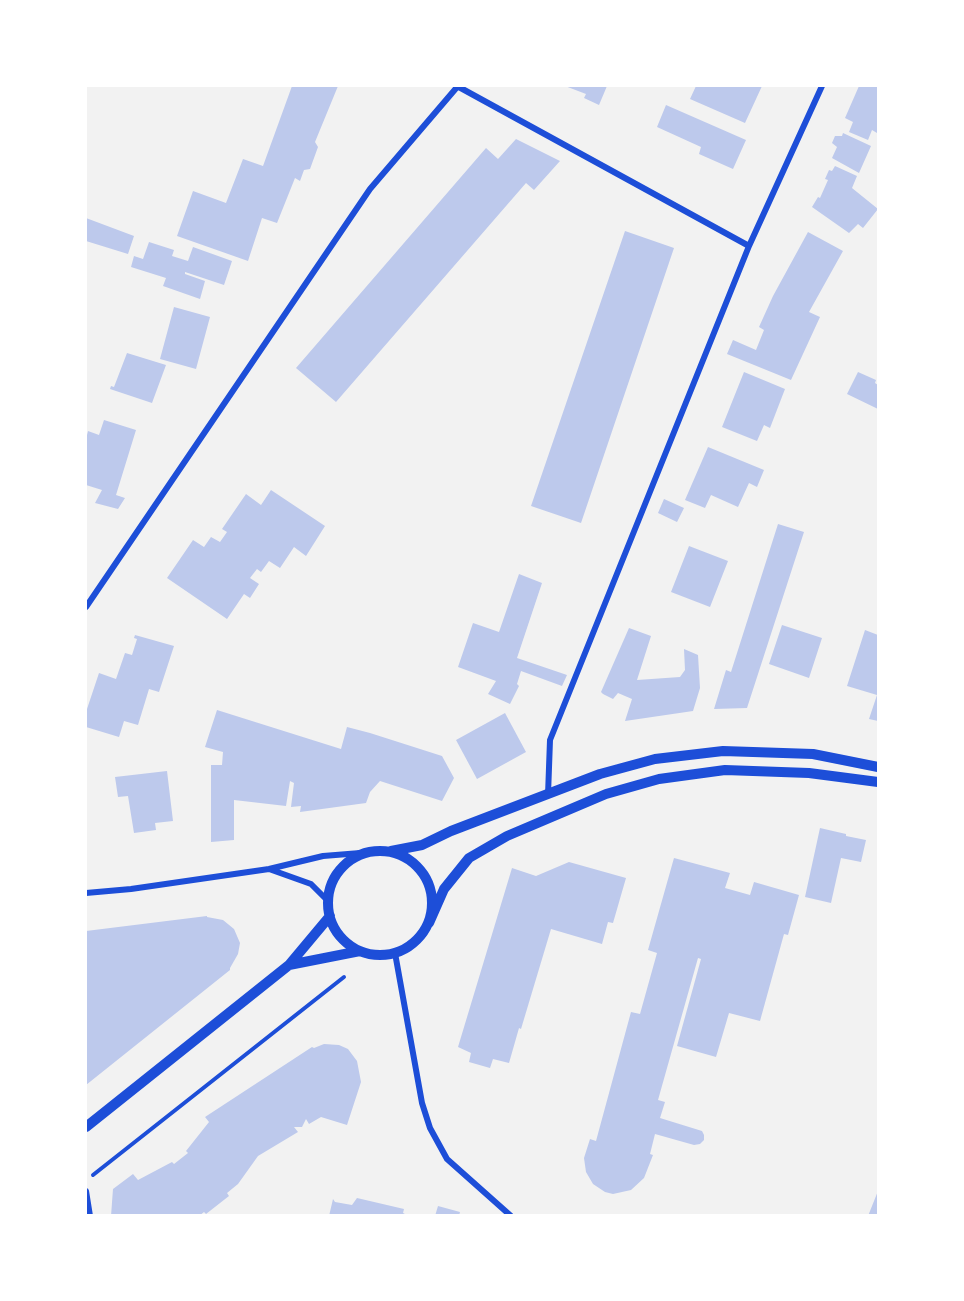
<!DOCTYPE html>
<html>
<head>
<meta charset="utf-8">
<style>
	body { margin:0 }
	#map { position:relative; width:964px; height:1301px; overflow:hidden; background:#f2f2f2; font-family:"DM Sans",sans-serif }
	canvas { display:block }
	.frame { position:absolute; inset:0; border:87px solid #fff; pointer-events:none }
</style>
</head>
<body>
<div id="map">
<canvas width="964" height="1301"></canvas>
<div class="frame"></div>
</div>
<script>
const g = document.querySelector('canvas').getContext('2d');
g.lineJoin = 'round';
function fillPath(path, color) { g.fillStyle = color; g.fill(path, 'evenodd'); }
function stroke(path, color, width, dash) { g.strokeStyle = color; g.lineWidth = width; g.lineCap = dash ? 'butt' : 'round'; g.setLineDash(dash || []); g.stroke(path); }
const building = new Path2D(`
	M292,86H338L315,142L318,147L310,169L304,170L300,181L295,178L277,223L262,218L248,261L177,236L193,191L226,203L243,159L263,166Z
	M565,86H607L599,105L584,98L586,94Z
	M696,86H762L745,123L690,99Z
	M859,86H878V130L877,133L872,130L868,140L849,132L853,122L845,118Z
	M666,105L746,140L733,169L699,154L701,147L657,127Z
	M843,133L871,146L859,173L832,158L837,147L832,143L835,136H842Z
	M516,139L560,161L534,190L526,183L336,402L296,368L486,148L498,159Z
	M835,166L857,176L852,188L878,209L863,228L858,224L849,233L812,207L818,197L820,198L828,180L825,179L829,170L832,171Z
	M86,218L134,236L128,254L86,241Z
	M625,231L674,248L581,523L531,506Z
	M808,232L843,251L809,312L820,317L791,380L727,354L733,340L756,350L764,330L759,327L773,296Z
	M149,242L174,250L172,256L188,261L193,247L232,261L224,285L185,272V274L205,281L200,299L163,286L166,278L131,267L134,256L143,259Z
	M174,307L210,317L196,369L160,359Z
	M127,353L166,365L152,403L110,389L111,386L114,387Z
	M744,372L785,389L770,428L764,425L757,441L722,427Z
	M858,372L876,380L875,383L878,385V409L847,394Z
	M104,420L136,430L116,495L125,498L118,509L95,503L102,490L86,485V439L88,431L99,435Z
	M708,447L764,470L757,487L749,483L738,507L711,495L705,508L685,500Z
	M271,490L325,526L306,556L294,547L280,568L269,561L261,572L257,569L250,578L259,584L250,598L244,594L227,619L167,578L193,540L204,547L211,537L220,542L227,532L222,529L246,494L261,505Z
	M664,499L684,508L677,522L658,513Z
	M778,524L804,532L747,708L714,709L726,670L731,672Z
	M689,546L728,561L710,607L671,592Z
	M519,574L542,583L517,658L567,675L562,686L521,671L517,684L519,686L510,704L488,694L496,681L458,667L473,623L499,632Z
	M782,625L822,638L809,678L769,664Z
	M629,628L651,636L637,680L680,677L685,670L684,649L698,655L700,688L693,711L625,721L632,699L618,693L613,699L603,694L601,692Z
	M865,630L878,635V721L869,719L877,695L847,686Z
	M135,635L174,646L159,692L149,689L138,725L124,721L119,737L86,727V709H87L99,673L116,679L125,653L132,655L137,639L134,638Z
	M217,710L341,749L347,727L370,733L442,756L454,778L442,801L380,781L370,792L366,803L300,812L301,806L291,807L294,783L290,781L286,806L234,800V840L211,842V765H222L223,752L205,747Z
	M505,713L526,752L477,779L456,740Z
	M167,771L173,821L155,823L156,830L134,833L128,796L118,797L115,777Z
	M820,828L846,834V836L866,840L861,862L841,858L831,903L805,897Z
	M674,858L730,873L725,888L750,895L754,882L799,895L788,935L784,934L760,1021L729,1013L716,1057L677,1046L701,959L698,958L658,1100L665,1102L660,1118L702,1131L704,1135V1140L700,1144L694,1145L655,1134L650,1154L653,1155L644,1178L631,1190L613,1194L605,1192L593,1184L586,1172L584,1158L590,1139L596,1141L631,1012L640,1014L657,953L648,950Z
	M569,862L626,878L613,923L608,922L602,944L551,929L521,1029L519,1028L509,1063L493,1059L490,1068L469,1062L471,1053L458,1047L512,868L536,876Z
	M207,916V917L223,920L234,929L240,943L238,954L230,968V970L86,1085V931Z
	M324,1044L339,1045L348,1049L357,1061L361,1082L347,1125L321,1117L309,1124L306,1119L302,1127H294L298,1132L258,1156L238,1184L227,1193L229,1196L206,1214L204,1212L199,1216H111L113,1189L133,1174L138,1180L172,1162L174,1164L188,1153L186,1151L209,1122L205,1117L312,1047L314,1048Z
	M878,1191V1216H868Z
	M357,1198L404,1209L403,1213L409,1216H329L333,1199L335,1202L352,1205Z
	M438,1206L460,1212L459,1216H435Z`);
const path = new Path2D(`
	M93,1175L344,977`);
const minor = new Path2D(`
	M457,86L749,246L550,740L548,795
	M749,246L822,86
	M86,607L370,189L458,86
	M269,869L311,884L328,901
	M86,893L131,889L269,869L323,856L373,852
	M395,953L422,1103L430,1128L447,1159L511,1216
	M86,1191L90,1216`);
const tertiary = new Path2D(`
	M391,851L422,845L451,831L600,774L655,759L723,751L813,754L878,767
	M328 903a52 52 0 1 1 104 0a52 52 0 1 1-104 0Z
	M429,923L444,889L469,858L507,836L606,794L659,779L725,770L809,773L878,782
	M289,965L360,951
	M86,1127L289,965L330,916`);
fillPath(building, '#bdc9ec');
stroke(path, '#1d4ed8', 4);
stroke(minor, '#1d4ed8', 6);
stroke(tertiary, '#1d4ed8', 10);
</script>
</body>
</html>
